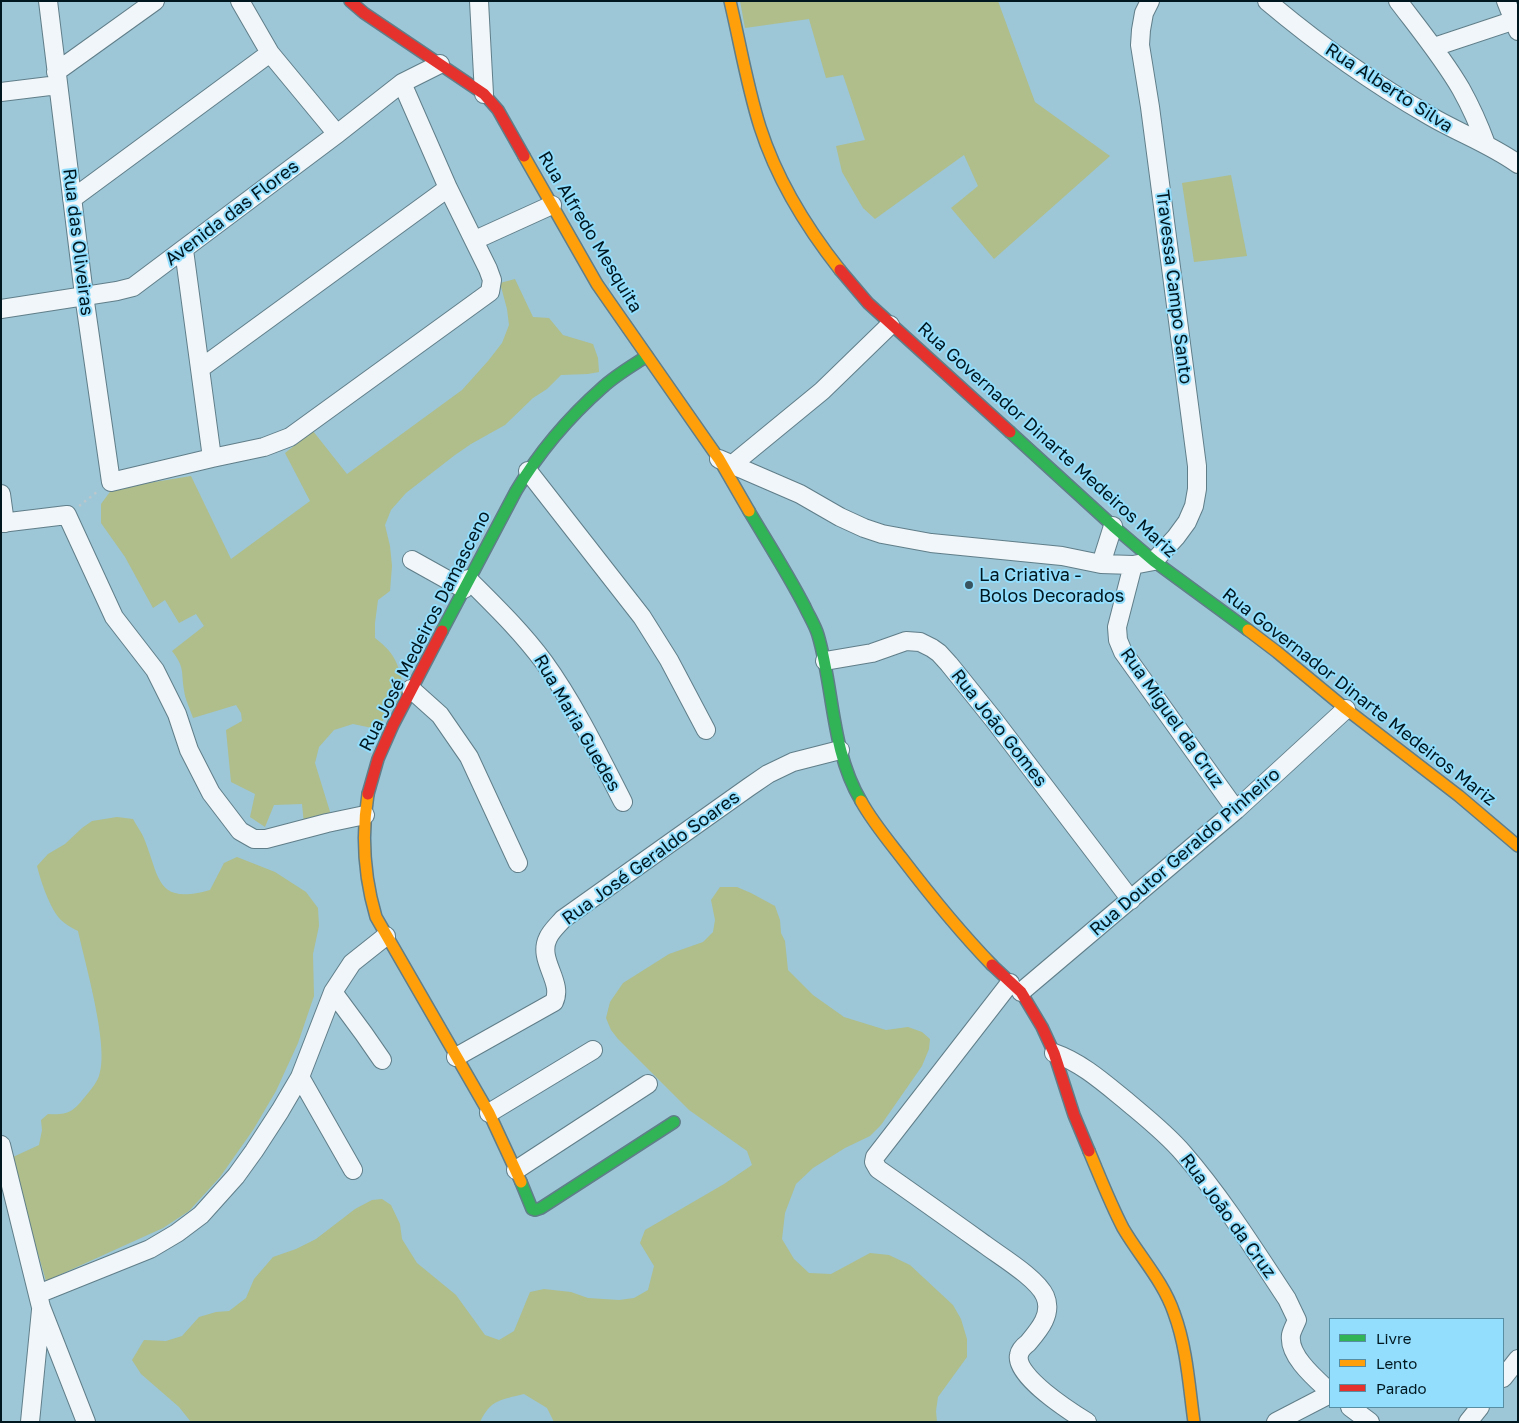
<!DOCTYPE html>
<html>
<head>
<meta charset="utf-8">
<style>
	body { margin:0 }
	#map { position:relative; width:1519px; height:1423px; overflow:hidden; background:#9dc6d7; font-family:"Golos Text",sans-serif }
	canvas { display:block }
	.frame { position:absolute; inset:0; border:2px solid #011720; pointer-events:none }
	.legend { position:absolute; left:1329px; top:1318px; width:175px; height:90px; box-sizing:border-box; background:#92defc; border:1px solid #588ea4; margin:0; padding:6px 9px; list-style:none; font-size:15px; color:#011720 }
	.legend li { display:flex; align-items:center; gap:10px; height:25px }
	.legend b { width:25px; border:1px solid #588ea4 }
</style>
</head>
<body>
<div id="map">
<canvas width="1519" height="1423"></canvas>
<div class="frame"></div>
<ul class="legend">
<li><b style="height:6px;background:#30b455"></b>Livre</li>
<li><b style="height:6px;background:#ff9f0a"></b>Lento</li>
<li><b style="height:6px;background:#e5322d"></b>Parado</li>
</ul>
</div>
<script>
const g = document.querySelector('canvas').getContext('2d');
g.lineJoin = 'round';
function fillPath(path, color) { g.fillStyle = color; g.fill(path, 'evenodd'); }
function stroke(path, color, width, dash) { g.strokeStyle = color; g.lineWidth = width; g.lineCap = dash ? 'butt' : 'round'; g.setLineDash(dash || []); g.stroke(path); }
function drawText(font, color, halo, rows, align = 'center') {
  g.font = font + ' "Golos Text",sans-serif'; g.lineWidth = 4; g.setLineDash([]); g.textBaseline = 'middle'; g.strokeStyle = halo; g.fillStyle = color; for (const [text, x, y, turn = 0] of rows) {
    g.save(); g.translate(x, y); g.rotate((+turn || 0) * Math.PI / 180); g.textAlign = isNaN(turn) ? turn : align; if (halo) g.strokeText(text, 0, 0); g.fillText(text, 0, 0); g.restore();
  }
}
const green = new Path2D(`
	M740,1H998L1035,102L1110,156L994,259L951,208L978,186L964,155L875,219L863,208L842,172L836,146L865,140L843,75L826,78L809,19L745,28Z
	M1231,175L1247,256L1194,262L1182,183Z
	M515,279L533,317L549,318L563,335L593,344L598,358L599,372L588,374L561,375L547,389L533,398L505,425L471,444L455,455L406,493L391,510L385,525L390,546L392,566L390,591L378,600L375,623V638C398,656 397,664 405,690L377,729L353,724L334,730L319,747L315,763L331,815L304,824L302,804L274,805L265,827L250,817L255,794L231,782L226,730L242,721L241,713L236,705L193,718C190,709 185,699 184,690C181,671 185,668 172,651L204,626L196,614L179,623L165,600L153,608L125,557L101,523V504L112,489L191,476L231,559L310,501L285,453L313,431L347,474L462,390L488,361L502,343L509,325L507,309L500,283Z
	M117,817L133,819C136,825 140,830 143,836C160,875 154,906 210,890L224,863L237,857L275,872L306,892L318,908L319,926L313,954L314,996L298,1043L276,1091L253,1130L220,1177L189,1211L163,1228L46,1281L14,1171L13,1157L39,1145L42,1130L41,1120L48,1114C67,1115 72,1113 84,1098C89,1092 96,1084 99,1076C110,1048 85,963 78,931C70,927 61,922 56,914C48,902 40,879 37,866L48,854L65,844L82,828L92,821Z
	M720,887H737L751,893L775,906L780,920L781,933L785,941L788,970L813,995L844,1017L886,1030L908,1027L922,1032L930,1039L929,1049L922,1066L881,1125L870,1136L845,1148L813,1168L796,1184L785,1213L782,1239L794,1259L809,1273L831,1274L870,1253L889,1255L910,1265L953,1305L961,1319L967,1339V1357L938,1397L936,1411L937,1422H554L547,1408L524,1394C501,1400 491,1399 480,1422H191L179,1407L141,1374L132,1360L144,1340L166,1341L182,1336L199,1317L216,1312L229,1311L246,1298L254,1279L273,1257L296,1249L316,1239L355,1209L372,1200L382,1199L391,1205L400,1224L402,1239L417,1263L456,1295L485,1335L499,1340L514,1331L530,1292L544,1289L571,1292L588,1298L619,1300L634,1298L648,1290L654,1266L640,1243L645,1230L724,1184L752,1165L747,1151L689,1110L618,1039L611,1030L606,1018L610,1002L623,983L669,954L703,942L713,932L715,920L711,900Z`);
const path = new Path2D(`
	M79,506L98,491`);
const street = new Path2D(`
	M48,1L84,295L111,482L212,458L264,447L290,437L490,292L492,280L488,269L448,188L402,83
	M240,1L270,53L337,134
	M479,1L484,94
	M1267,1C1318,44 1373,83 1430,116C1459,133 1490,144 1518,164
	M1398,1C1420,30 1443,58 1461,89C1471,107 1479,125 1486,144
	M1506,1L1518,31
	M1434,47L1518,19
	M56,72L155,1
	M1,92L58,85
	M72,199L270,53
	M475,240L552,205
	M184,250L212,458
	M1,309L117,291L133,287L337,134L402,83L440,64
	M201,368L448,188
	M719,459L800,494L840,517L864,528L882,534L931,543L1062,556L1101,564L1133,565L1154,561L1176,537L1187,522L1194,506L1197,489V466L1150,107L1140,45L1141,30L1144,13L1150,1
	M733,464L822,391L890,325
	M528,471L642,617L669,660L706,730
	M1,494L5,523
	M1,523L67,515L114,617L155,670L177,714L189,750L211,793L240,831L254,839H266L327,823L365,815
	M412,560L464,589
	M1101,564L1113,526
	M1133,565L1117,627L1118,640L1123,652L1236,810
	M468,579C495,606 521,631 544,662C575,705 599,755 623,802
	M825,661L872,653L906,641L920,642L932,648L939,653L949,664L994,720L1131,900
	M411,689L440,715L469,757L518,863
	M1010,983L875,1157L874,1162L878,1169C914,1194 949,1219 984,1244C1000,1256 1037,1278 1045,1296C1053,1314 1039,1330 1028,1343C1024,1346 1020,1350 1019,1355C1014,1376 1071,1412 1087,1422
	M333,992L364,1034L382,1060
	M1021,992L1236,810L1346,709
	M1054,1053C1080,1062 1102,1081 1124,1099C1144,1116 1166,1133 1183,1153C1222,1198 1254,1249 1287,1299L1297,1320C1295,1325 1292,1330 1291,1335C1288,1356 1316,1379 1330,1392
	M456,1057L554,1002C564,982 537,960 548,938C551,931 558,925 563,919L749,787L768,774L793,762L840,750
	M300,1077L353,1170
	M489,1113L593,1050
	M1,1145L41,1307L86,1422
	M516,1170L648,1084
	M38,1294L150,1249L177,1233L201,1215L236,1176L254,1151L280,1111L300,1077L333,992L352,963L386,936
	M1503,1378L1518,1359
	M1350,1407L1370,1422
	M30,1422L41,1310
	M1276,1422L1330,1394
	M1468,1422L1480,1407`);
const fast = new Path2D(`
	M1010,432L1113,526L1154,561L1248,630
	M749,511C768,543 788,574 805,607C809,616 815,625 818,635C834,689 831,751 861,801
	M442,631L516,491C539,452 569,417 603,387C616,375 632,366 647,356
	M521,1182L532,1209L535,1210L541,1208L674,1122`);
const slow = new Path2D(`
	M730,1C740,43 747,86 760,127C777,180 806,227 840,270
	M524,156L597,284L719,459L749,511
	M1248,630L1277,652L1346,709L1459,796L1518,846
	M368,794C361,837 364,876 376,917L489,1113L521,1182
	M861,801C872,821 887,839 901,857C930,895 959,931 992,965
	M1089,1151C1100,1177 1110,1203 1123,1228C1140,1257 1163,1281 1174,1313C1187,1348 1189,1386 1194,1422`);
const jam = new Path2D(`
	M350,1L364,13L484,94L498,110L524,156
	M840,270L868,303L1010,432
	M368,794L378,759L393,725L442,631
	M992,965L1021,992L1042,1027L1054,1053L1074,1115L1089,1151`);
const markers = [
	[969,585,5,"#385460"]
];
const streetNames = [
	["Rua Alberto Silva",1389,88,33],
	["Avenida das Flores",232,213,-37],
	["Rua Alfredo Mesquita",590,232,59],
	["Rua das Oliveiras",78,242,83],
	["Travessa Campo Santo",1174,287,83],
	["Rua Governador Dinarte Medeiros Mariz",1047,440,42],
	["Rua José Medeiros Damasceno",425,631,-63],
	["Rua Governador Dinarte Medeiros Mariz",1359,697,38],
	["Rua Miguel da Cruz",1172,718,55],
	["Rua Maria Guedes",577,723,60],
	["Rua João Gomes",999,728,52],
	["Rua Doutor Geraldo Pinheiro",1185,852,-41],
	["Rua José Geraldo Soares",651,858,-36],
	["Rua João da Cruz",1228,1216,54]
];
const poiNames = [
	["La Criativa -",979,575],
	["Bolos Decorados",979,596]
];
fillPath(green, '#afbe8a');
stroke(street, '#607e89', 20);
stroke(fast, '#607e89', 14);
stroke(slow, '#607e89', 14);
stroke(jam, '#607e89', 14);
stroke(path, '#bac7cc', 2.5, [2.5, 4]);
stroke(street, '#f0f6f9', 18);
stroke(fast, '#30b455', 11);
stroke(slow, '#ff9f0a', 11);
stroke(jam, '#e5322d', 11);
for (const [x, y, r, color] of markers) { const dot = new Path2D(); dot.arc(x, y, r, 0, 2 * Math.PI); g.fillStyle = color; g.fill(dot); stroke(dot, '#92defc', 2); }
drawText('18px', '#011720', '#92defc', streetNames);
drawText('18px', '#011720', '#92defc', poiNames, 'left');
</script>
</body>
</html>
